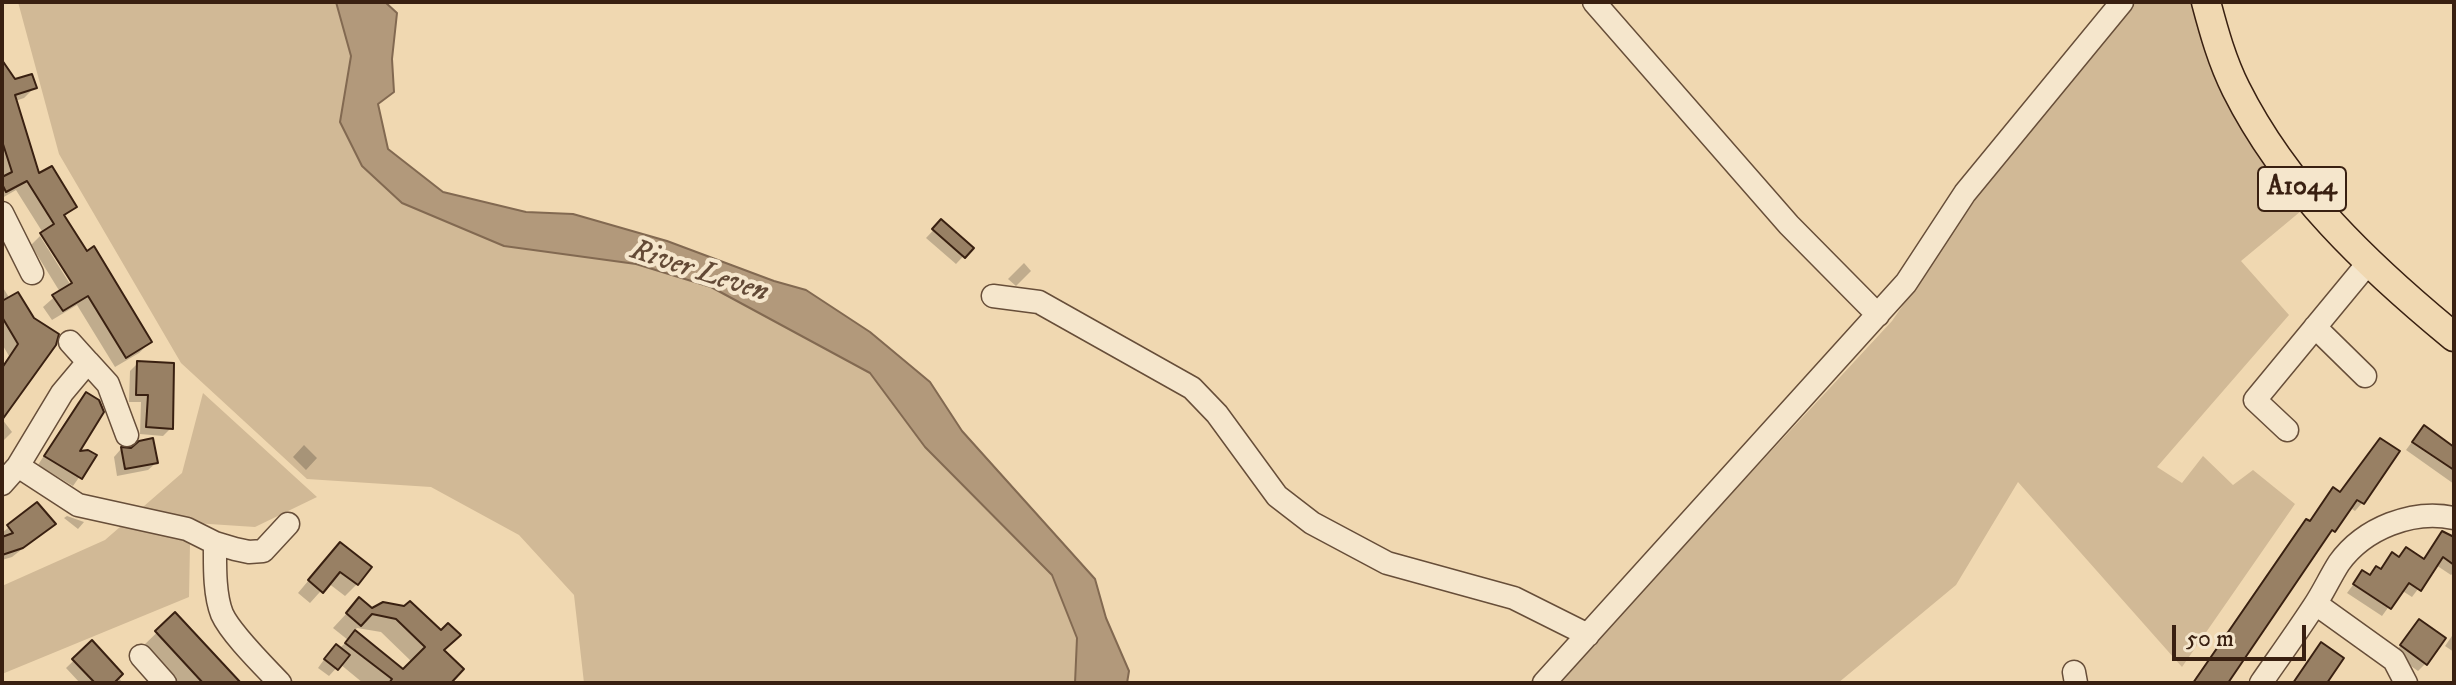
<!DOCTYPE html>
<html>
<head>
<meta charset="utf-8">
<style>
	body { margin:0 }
	#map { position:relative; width:2456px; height:685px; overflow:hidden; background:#f0d8b1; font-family:"IM FELL DW Pica",serif }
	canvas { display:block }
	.frame { position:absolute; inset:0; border:4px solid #392011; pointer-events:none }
	.scale { position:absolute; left:2172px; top:625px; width:134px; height:36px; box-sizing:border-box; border:4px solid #392011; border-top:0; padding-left:10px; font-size:24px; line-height:28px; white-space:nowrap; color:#392011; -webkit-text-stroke:6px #f5e6cc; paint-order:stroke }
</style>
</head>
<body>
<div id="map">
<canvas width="2456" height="685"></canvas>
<div class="frame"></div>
<div class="scale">50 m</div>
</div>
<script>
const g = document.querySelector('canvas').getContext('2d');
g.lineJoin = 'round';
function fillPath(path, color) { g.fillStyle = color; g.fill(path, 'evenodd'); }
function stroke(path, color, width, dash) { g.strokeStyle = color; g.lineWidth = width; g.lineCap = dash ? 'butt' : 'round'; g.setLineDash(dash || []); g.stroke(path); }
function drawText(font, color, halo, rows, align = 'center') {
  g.font = font + ' "IM FELL DW Pica",serif'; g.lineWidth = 8; g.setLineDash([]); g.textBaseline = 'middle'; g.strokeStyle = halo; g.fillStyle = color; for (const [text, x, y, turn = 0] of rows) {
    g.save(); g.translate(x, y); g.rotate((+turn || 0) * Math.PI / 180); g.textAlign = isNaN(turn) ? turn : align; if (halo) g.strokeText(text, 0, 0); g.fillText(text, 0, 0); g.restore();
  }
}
const green = new Path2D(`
	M18,2H336L351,56L340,122L504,246L636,264L711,287L870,373L925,447L1052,575L1077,638L1075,683H584L574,595L519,535L431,487L307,479L181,363L59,154Z
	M2131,2H2191L2211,66L2250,142L2301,211L2241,261L2289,315L2157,467L2182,483L2203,456L2233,485L2253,470L2295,504L2182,667L2018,482L1956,585L1838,683H1556L1892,321L1993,174Z
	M203,393L317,497L255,527L194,523L190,544L189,597L2,674V586L105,540L182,473Z`);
const water = new Path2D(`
	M336,2H385L397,13L392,59L394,92L378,104L388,149L443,192L526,212L573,214L667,241L774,281L806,290L870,332L930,382L962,431L1095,579L1106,618L1129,671L1127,683H1075L1077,638L1052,575L925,447L870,373L711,287L636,264L504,246L402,203L362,166L340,122L351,56Z`);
const shadow = new Path2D(`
	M2,64L15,82L34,88L24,98L15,101L38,176L75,207L63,218L150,342L139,353L115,367L77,305L52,320L43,307L60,292L31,245L40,236L75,292L79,290L16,190L2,198Z
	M941,222L971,248L956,264L926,238Z
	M1024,263L1031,271L1016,286L1008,279Z
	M2,286L10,299L32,320L2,416V366L9,356L2,344Z
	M138,363L171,428L163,436L140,434L141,402H129L130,371Z
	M86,395L75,454L94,456L73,486L38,465L78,402Z
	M2,419L12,432L2,442Z
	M2417,435L2454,450V484L2406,450Z
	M304,445L317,458L306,470L293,457Z
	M2373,448L2397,451L2362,503L2355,511L2349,507L2325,539L2225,683H2192L2298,529L2306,521L2308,523L2333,490L2339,493Z
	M121,449L132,450L156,463L148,470L117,476L114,457Z
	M67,516L84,522L78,529L64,518Z
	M54,524L12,557L2,560V533L9,527Z
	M2442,533L2454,540V572L2451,575L2436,565L2412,597L2401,590L2382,616L2347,593L2362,573L2368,576L2376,568L2379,570L2392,554L2398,558L2406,550L2422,560Z
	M329,556L357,584L345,596L328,583L310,603L298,593Z
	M359,600L372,610L383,604L442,651L451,683H363L340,664L329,676L318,668L328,654L339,649L348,640L333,628ZM357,628L381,632L412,662L403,671L353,632Z
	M175,615L238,683H173L141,648Z
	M2419,622L2425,664L2418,671L2394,654Z
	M2454,633V652L2445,646Z
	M92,643L118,677L123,683H80L66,668Z`);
const building = new Path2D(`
	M2,60L15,79L32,74L37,88L15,95L39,173L52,166L77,207L64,215L87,251L94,246L152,342L126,358L88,296L63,311L52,295L72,283L40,233L54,224L27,181L6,192L2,184V177L12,172L2,141Z
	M941,219L974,248L965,258L932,229Z
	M18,292L34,318L59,334L56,345L2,420V368L18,344L2,317V301Z
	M137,361L174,363L173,429L146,427L148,395H136Z
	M86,392L99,400L104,412L80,451L88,450L97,455L82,479L44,456Z
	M2424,425L2454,447V470L2412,442Z
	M153,438L158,463L125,469L121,447L131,448L139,441Z
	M2380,438L2400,451L2364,504L2357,500L2335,532L2332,530L2228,683H2193L2306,519L2310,521L2333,487L2340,492Z
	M37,502L56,524L23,548L2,555V537L13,533L7,525Z
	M2442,531L2454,537V565L2443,557L2421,591L2409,583L2391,609L2353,584L2362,570L2370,575L2376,566L2381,569L2392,552L2399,557L2406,547L2424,559Z
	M340,542L372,567L358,585L340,572L323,593L308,580Z
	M359,597L372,608L383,602L404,606L410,601L441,630L448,623L461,635L444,650L464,669L451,683H389L392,679L345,643L355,630L403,669L425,647L396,619L372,614L361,626L346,613Z
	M175,612L241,683H203L155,631Z
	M2419,619L2446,638L2427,665L2400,645Z
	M92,640L123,674L114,683H95L72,659Z
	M2321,642L2344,658L2327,683H2293Z
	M336,644L350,655L338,670L324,659Z`);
const minor = new Path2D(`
	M1594,2L1789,225L1878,315
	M2,213L32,273
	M993,296L1039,302L1192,388L1217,414L1277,496L1312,523L1387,563L1514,598L1588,635
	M2315,327L2365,376
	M88,362L108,384L127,435
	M2287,430L2255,400L2369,262
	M18,466L78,505L187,529L215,543L235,549L249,552L263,551L288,524
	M2,484L18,466L62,393L88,362L70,342
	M215,543C215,564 214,594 222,614C231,634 264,666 280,683
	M2316,604L2394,660L2406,683
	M141,656L165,683
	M2074,672L2076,683
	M1544,683L1906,283L1965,193L2122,2
	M2261,683C2279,657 2297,632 2314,606C2323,593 2330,577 2339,563C2364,528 2413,509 2454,518`);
const major = new Path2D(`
	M2206,2C2214,32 2222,61 2236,89C2286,189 2369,267 2454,337`);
const shields = [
	[2302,189,88]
];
const shieldNames = [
	["A1044",2302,189]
];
const waterNames = [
	["River Leven",699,273,18]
];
fillPath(green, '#d1b996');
fillPath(water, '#b2997b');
stroke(water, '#826951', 2);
fillPath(shadow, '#0003');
fillPath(building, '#988064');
stroke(building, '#392011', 2);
stroke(minor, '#674e39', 25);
stroke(major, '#392011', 31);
stroke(minor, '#f5e6cc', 22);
stroke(major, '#f0d8b1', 28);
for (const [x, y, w] of shields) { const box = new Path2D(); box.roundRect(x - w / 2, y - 22, w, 44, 6); g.fillStyle = '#f5e6cc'; g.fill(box); stroke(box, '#392011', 2); }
drawText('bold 26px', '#392011', null, shieldNames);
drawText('italic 30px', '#634a36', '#f5e6cc', waterNames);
</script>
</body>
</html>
